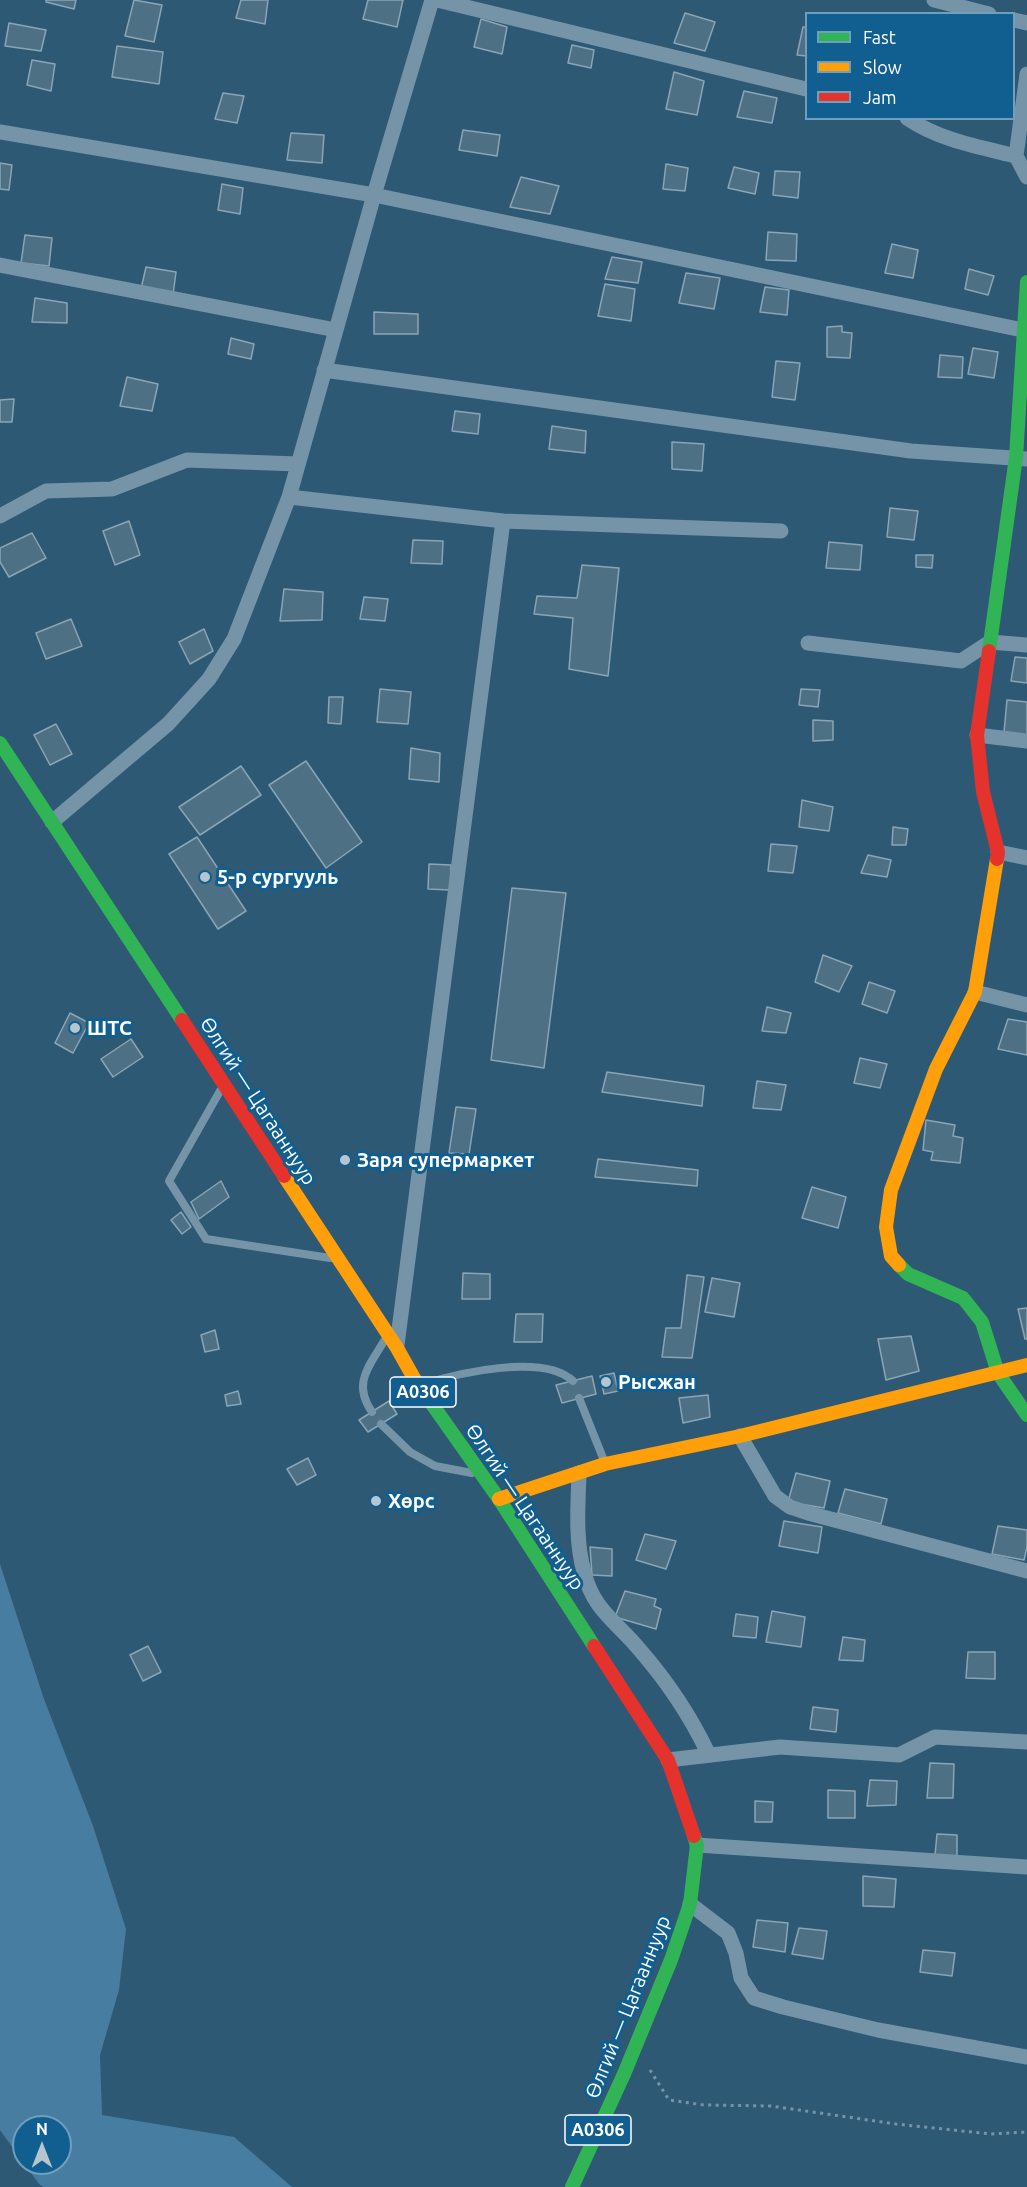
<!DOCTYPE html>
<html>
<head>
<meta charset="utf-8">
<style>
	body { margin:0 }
	#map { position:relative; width:1027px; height:2187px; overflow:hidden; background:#2e5974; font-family:Ubuntu,sans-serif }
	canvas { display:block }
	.legend { position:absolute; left:805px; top:12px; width:210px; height:108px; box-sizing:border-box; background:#115f91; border:2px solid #709fbd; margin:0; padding:8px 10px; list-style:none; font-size:18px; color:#fff }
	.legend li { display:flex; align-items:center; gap:12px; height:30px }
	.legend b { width:30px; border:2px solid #709fbd }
	.north { position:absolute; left:12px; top:2115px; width:60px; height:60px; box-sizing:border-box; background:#115f91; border:2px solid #709fbd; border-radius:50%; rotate:0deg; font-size:16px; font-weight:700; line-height:24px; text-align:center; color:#fff }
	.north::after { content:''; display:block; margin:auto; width:21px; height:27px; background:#b6c5ce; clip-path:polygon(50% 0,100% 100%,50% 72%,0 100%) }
</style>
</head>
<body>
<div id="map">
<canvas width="1027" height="2187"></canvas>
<ul class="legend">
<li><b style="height:8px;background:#30b455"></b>Fast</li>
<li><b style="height:8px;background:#ff9f0a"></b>Slow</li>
<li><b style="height:8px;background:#e5322d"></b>Jam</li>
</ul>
<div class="north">N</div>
</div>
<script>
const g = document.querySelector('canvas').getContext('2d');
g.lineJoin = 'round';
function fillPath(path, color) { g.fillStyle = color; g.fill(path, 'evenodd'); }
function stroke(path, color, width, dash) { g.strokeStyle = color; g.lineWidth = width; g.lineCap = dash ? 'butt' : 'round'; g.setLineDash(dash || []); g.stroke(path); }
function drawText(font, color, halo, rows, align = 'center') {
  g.font = font + ' Ubuntu,sans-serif'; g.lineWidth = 6; g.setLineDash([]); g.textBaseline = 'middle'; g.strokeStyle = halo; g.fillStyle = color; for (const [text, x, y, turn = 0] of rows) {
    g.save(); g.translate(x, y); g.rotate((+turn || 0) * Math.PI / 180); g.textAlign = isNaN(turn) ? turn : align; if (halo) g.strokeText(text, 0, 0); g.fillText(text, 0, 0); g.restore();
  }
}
const water = new Path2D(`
	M0,1564L44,1699L93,1826L126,1929L119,1990L100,2055L102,2115L234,2137L292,2187H43L39,2184L0,2130ZM24,2127H60V2163H24Z`);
const building = new Path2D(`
	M46,0H76L74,9L46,2Z
	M134,0L162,5L154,42L125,36Z
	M241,0H268L265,24L236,18Z
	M368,0H403L397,27L363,19Z
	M685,13L715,22L705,51L674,43Z
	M481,19L507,27L502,54L474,47Z
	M9,23L46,30L41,51L5,46Z
	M803,27H806V56L797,55Z
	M572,45L594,50L591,68L568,63Z
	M117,46L163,52L159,84L112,77Z
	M32,60L55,64L51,91L27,85Z
	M674,72L704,81L697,115L666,109Z
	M744,91L777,98L772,123L737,117Z
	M223,93L244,96L237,123L215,119Z
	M463,130L500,135L497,156L459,150Z
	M291,133L324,135L322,163L287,160Z
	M0,163L12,165L9,190L0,189Z
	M666,164L688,168L685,191L663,189Z
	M734,167L759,173L755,194L728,188Z
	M775,171L800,172L798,198L773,195Z
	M521,177L559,186L550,214L510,207Z
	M222,184L243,188L240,214L218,210Z
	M768,232L797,234L796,261L766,260Z
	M25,235L52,238L49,266L21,263Z
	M892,244L918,250L913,278L885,273Z
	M612,257L642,262L638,283L605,279Z
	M146,267L176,272L173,295L141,289Z
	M969,269L994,276L988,295L965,289Z
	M686,273L720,278L714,309L679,303Z
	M605,284L635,289L631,321L598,316Z
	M765,287L789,290L787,315L760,312Z
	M35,298L67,303V323L32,322Z
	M374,312L418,314V334H374Z
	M842,326V332L852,333L850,358L827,357V327Z
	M231,338L254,344L251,359L228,354Z
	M973,348L998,352L994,378L968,374Z
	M940,355L963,357L962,378L938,377Z
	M776,361L800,363L795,400L772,397Z
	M127,377L158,384L152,411L120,406Z
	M14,399L12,422H0V400Z
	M455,411L480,414L478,434L452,431Z
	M552,426L586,431L585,453L549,449Z
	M672,442L704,444L702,471L672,469Z
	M890,508L918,511L914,540L887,537Z
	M129,521L140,555L115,565L103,531Z
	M32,533L46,558L9,577L0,562V548Z
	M413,540L443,541L442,564L411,563Z
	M829,542L862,545L860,570L826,568Z
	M916,555H933L932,568L916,567Z
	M582,565L619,568L608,676L569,669L573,618L534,614L537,596L577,598Z
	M284,589L323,592L322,620L280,621Z
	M364,597L388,599L385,621L360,619Z
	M71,619L82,646L46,659L36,633Z
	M204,629L213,651L190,664L179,642Z
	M1015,657L1027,658V683L1011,681Z
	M380,689L411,692L408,724L377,722Z
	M801,689L820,690L818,707L799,705Z
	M329,697H343L341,724L328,723Z
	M1007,700L1027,702V735L1004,732Z
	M813,720L833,721V740L813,741Z
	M56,724L72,754L50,765L34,735Z
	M411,748L440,753L439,782L409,779Z
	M306,761L362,842L326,868L269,785Z
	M241,766L261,795L200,835L179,807Z
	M802,800L833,807L829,831L799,827Z
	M893,827L908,829L906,845H892Z
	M197,837L246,911L218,929L169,854Z
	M771,844L797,846L793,873L768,871Z
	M868,855L891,860L887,877L861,873Z
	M429,864L451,865L450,890L428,889Z
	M512,888L566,893L544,1068L491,1060Z
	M823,955L852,966L839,992L815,982Z
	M869,982L895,991L887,1013L862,1004Z
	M767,1007L791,1013L786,1033L762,1031Z
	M70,1013L89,1023L73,1053L55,1043Z
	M1008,1019L1027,1022V1055L998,1049Z
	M131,1039L143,1057L113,1077L101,1059Z
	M860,1058L887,1064L880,1088L854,1083Z
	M607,1072L704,1086L702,1106L602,1092Z
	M757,1081L786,1085L781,1110L753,1108Z
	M456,1107L476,1109L469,1154L449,1153Z
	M926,1120L955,1125L953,1136L963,1138L960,1163L931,1160L933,1152L923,1150Z
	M598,1159L698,1170L697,1186L595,1177Z
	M221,1181L229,1197L199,1219L191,1202Z
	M812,1187L846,1197L838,1228L802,1218Z
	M181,1212L191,1227L182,1234L171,1220Z
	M463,1273L490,1274V1299H462Z
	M687,1275L704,1277L692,1358L662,1357L666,1328H681Z
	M712,1278L740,1283L734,1317L705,1312Z
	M1027,1308V1339H1025L1018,1309Z
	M516,1314H543L542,1342H514Z
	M215,1330L219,1349L205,1352L201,1335Z
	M911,1336L919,1371L886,1380L878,1339Z
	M614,1373L618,1391L604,1394L600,1376Z
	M592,1376L596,1394L562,1403L556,1385Z
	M238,1391L241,1404L227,1406L225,1395Z
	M708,1395L710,1417L683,1423L679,1398Z
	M389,1401L397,1414L368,1432L359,1420Z
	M308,1458L316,1475L297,1485L287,1469Z
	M796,1473L830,1481L824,1508L788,1502Z
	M845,1489L887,1499L881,1524L838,1513Z
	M784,1521L822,1527L818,1553L779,1546Z
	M998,1526L1027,1530V1547L1024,1560L992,1554Z
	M645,1534L676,1541L666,1569L636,1560Z
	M590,1547L612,1549V1576L592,1575Z
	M625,1591L656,1599L654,1606L661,1609L656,1629L615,1617Z
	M772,1611L805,1617L801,1647L766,1642Z
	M736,1614L758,1617L756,1638L733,1636Z
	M843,1637L865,1640L863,1661L839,1660Z
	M148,1646L161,1672L143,1681L130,1655Z
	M968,1652H995V1679L966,1678Z
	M813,1707L838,1710L836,1732L810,1729Z
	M930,1763L954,1764L953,1798H927Z
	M870,1780L897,1781L896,1805L867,1806Z
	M828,1790L855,1791V1818H828Z
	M755,1801L773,1802L772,1822H755Z
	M937,1834L957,1835V1856L935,1855Z
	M863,1876L896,1879L894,1907L863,1906Z
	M757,1920L788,1923L785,1952L753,1947Z
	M799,1928L827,1931L823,1959L792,1954Z
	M923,1950L955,1953L952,1976L920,1972Z`);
const path = new Path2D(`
	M650,2070L669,2100L704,2105L771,2106L896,2124L991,2134L1027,2132`);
const lane = new Path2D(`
	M220,1091L169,1181L206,1239L330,1258
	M424,1384C459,1373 544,1353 573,1381
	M579,1398L605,1463
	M372,1412C352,1383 369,1367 384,1341
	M381,1424L410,1452L435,1466L472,1473`);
const street = new Path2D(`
	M437,0L806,89
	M934,0L989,14
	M1014,20L1027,23
	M1027,74L1016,156L1027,177
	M907,118C939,140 979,147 1016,156
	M0,132L374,195L1027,331
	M0,265L336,330
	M324,370L911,451L1027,459
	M289,497L503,521L781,531
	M0,516L46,491L112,489L187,460L298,464
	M808,643L961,661L990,642L1027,645
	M977,735L1027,741
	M52,822L168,724L209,679L234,639L289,497L374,195L432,0
	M998,852L1027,858
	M975,992L1027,1005
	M397,1345L503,521
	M740,1436L775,1496L790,1507L808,1513L1027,1571
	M579,1473C578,1506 575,1540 584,1572C593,1610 617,1622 639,1649C667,1681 691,1717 709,1755
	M668,1760L780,1747L899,1755L935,1737L1027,1742
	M697,1845L1027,1867
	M690,1904L728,1933L736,1953L741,1978L754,1998L783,2007L878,2030L1027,2057`);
const fast = new Path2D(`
	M989,651L1016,457L1027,282
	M0,743L182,1020
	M899,1265L908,1274L963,1298L982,1322L998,1373L1027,1415
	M415,1380L499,1499L594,1646
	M572,2187L624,2074L671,1960L690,1904L697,1845L694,1836`);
const slow = new Path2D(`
	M284,1176L397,1348L415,1380
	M899,1265L891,1256L886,1227L891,1190L936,1069L975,992L997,859
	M499,1499L605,1464L740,1436L1027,1365`);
const jam = new Path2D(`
	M989,651L977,735L983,792L998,852L997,859
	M182,1020L284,1176
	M594,1646L668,1760L694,1836`);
const markers = [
	[205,877,6,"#b6c5ce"],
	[75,1028,6,"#b6c5ce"],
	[345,1160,6,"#b6c5ce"],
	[606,1382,6,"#b6c5ce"],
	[376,1501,6,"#b6c5ce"]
];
const shields = [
	[423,1392,66],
	[598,2130,66]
];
const shieldNames = [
	["A0306",423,1392],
	["A0306",598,2130]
];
const poiNames = [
	["5-р сургууль",217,877],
	["ШТС",87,1028],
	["Заря супермаркет",357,1160],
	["Рысжан",618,1382],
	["Хөрс",388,1501]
];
const streetNames = [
	["Өлгий — Цагааннуур",258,1101,57],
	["Өлгий — Цагааннуур",525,1507,56],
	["Өлгий — Цагааннуур",628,2007,-68]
];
fillPath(water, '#477da1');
fillPath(building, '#4d7085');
stroke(building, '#8aa5b5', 1.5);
stroke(path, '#7594a7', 3, [3, 4.5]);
stroke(lane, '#7594a7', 8);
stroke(street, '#7594a7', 15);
stroke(fast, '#30b455', 14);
stroke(slow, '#ff9f0a', 14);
stroke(jam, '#e5322d', 14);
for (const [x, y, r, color] of markers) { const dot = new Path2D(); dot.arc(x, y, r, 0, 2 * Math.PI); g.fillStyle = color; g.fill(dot); stroke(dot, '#115f91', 2); }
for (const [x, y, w] of shields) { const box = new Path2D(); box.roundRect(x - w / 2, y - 15, w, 30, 4.5); g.fillStyle = '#115f91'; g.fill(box); stroke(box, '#fff', 1.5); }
drawText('bold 18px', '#fff', null, shieldNames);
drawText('bold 20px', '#fff', '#115f91', poiNames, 'left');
drawText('20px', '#fff', '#115f91', streetNames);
</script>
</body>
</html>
